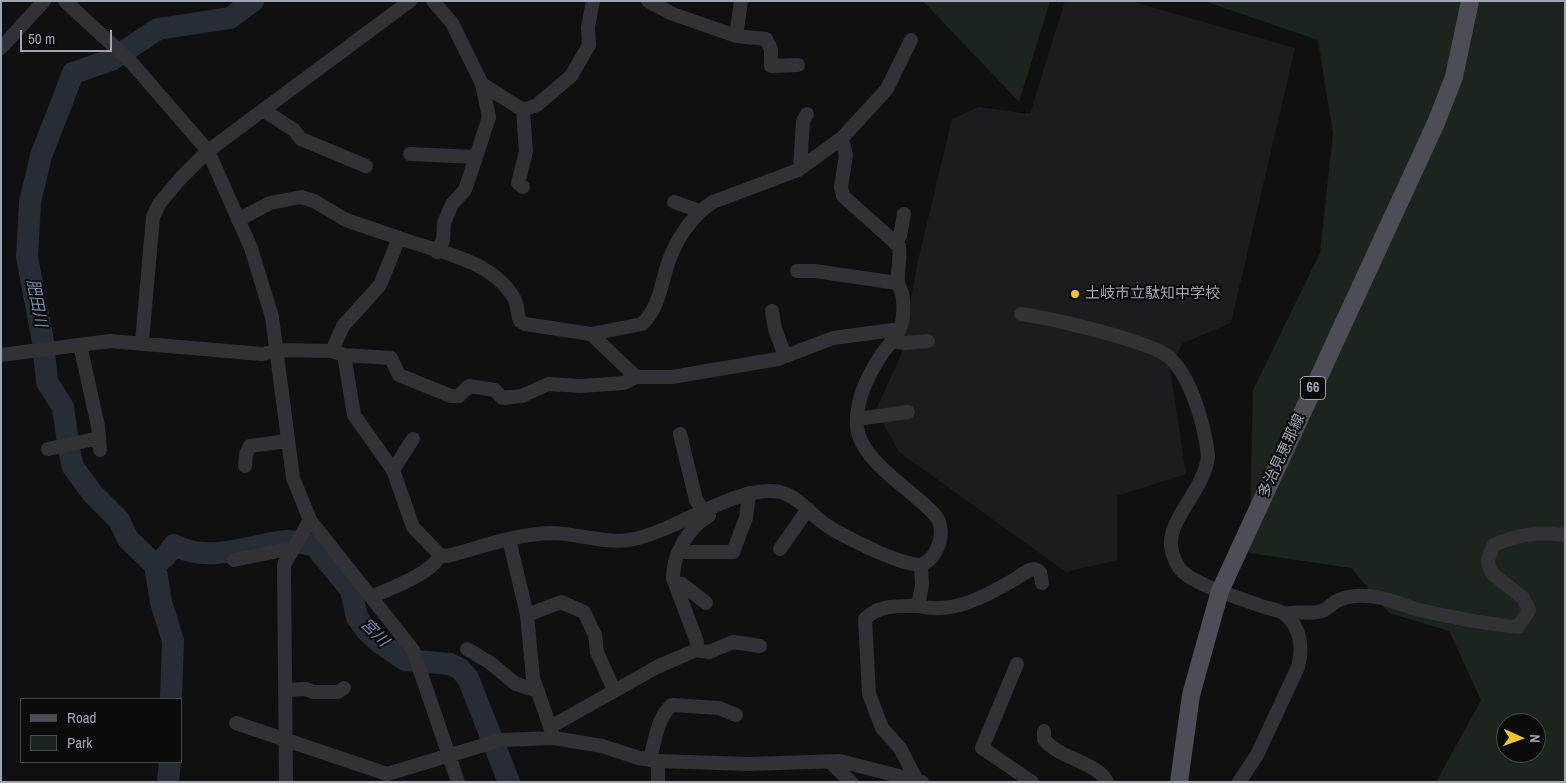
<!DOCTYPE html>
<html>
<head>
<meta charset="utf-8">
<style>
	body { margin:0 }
	#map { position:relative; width:1566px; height:783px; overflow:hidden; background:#101011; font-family:"Archivo Narrow",sans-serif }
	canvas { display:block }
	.frame { position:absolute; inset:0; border:2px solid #a1a4b2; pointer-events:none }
	.legend { position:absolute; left:20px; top:698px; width:162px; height:65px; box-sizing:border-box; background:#0b0b0c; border:1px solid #47484e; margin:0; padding:6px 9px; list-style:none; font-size:15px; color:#a1a4b2 }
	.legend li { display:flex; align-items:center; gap:10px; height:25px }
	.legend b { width:25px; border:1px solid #47484e }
	.north { position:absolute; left:1496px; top:713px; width:50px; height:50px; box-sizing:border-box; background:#0b0b0c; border:1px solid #47484e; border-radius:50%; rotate:92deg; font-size:14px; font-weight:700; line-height:20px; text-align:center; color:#a1a4b2 }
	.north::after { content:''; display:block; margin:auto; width:18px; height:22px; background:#f2c627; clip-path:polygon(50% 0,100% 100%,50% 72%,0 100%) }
	.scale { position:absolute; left:20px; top:30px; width:92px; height:22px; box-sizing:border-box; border:2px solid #a1a4b2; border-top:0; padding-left:6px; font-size:15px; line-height:18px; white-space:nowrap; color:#a1a4b2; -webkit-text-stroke:4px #0b0b0c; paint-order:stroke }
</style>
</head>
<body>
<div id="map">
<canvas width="1566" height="783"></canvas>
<div class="frame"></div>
<ul class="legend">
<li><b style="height:6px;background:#4d4e55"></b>Road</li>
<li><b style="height:14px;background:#1c241e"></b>Park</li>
</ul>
<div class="north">N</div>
<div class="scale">50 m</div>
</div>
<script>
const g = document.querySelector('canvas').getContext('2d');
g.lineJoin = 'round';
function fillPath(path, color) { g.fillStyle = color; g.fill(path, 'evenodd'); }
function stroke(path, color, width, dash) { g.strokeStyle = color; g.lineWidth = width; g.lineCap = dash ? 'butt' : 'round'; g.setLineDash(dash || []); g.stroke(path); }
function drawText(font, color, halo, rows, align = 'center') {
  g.font = font + ' "Archivo Narrow","Noto Sans JP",sans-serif'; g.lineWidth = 4; g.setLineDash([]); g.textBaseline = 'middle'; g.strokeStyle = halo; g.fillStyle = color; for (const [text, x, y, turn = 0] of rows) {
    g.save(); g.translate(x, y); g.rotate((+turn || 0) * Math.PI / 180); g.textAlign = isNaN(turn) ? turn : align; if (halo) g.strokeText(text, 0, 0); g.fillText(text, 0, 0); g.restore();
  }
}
const built = new Path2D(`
	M1065,1H1130L1295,48L1231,323L1183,343L1170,368L1186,474L1117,496V560L1066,572L899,452L876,410L901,355L917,265L952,119L979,107L1030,114Z`);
const green = new Path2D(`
	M923,1H1050L1019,102Z
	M1204,1H1565V782H1436L1481,700L1449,631L1389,613L1351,568L1249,553L1253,390L1320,253L1333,133L1318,40ZM1506,723H1536V753H1506Z`);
const river = new Path2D(`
	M155,565L165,557L174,545C210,564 249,545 287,541C295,541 305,544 314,545L351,590L357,617L366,630L380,643L405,660L450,664L460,669L468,678L509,782
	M171,699L173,641L161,602L155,565L128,539L119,520L93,494L73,467L69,450L63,407L47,382L43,341L27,257L30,202L41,156L73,73L111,60L158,29L230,18L253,1
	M168,782L170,762`);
const minor = new Path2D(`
	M65,1L131,62L208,151L251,248L272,317L293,478L310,520L413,650L458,782
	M433,1L452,23L482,84L523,110L526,152L518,183L523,187
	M648,1L673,14L736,36L741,1
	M736,36L766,39L771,49V66L798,65
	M1,48L44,1
	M263,110L294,130L301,139L366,166
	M523,110L537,105L571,76L589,45L588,27L593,1
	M410,154L476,157L489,117L482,84
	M800,168L803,121L807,114
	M674,202L700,211
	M238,220L270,203L301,197L314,201L346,220L399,238
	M895,243L900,236L904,214
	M437,252L443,240L444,223L452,204L465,190L476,157
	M797,271H815L897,283
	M772,311L775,329L785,356
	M1021,314C1049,318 1152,341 1170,358C1192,379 1205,427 1208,456C1205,489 1168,519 1171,546C1172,555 1177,567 1184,573C1203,588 1241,598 1264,607C1271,609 1281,610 1286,615C1301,628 1303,649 1298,667L1257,755L1239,782
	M591,334L636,377H672L778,359L833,338L900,329
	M892,341L905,343L928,341
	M142,342L153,217L159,204L179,180L208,151L410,1
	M80,345L98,426L100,450
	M332,351L344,355L354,415L393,470L413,527L440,555L448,556C481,547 516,534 551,533C578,533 607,545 634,539C678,530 737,484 780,492C797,496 809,512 822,522C836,533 908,570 923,564C939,556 947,529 935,515C914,491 860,461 857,427C855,403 867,377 880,357C886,347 896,339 900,328C904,320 904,302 902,293C901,289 898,286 898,281C897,269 901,259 899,246L843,196L841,187L846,155L842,138
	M1,355L110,341L262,354L282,350L332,351L343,326L380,285L399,238C438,252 491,259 514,298C518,305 517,314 520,321L525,324L591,334L642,324C662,306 661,276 672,253C680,234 695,213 713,202L798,170L842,138L887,89L911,40
	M344,355L391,358L399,375L451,396H459L469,386L495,390L502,398L522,396L548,384L581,386L624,383L636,377
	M857,419L908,412
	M680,434L696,500L704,511
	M48,449L99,438
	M245,466L246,454L250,446L288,441
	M393,470L413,439
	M509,539L527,615L533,678L553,735
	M780,549L808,509
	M679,552H733L746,518L749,493
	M234,560L283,550L290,554
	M675,583L682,584L706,603
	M371,597C389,589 432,574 440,555
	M918,606C953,614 982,598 1012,581C1021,576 1025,570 1035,569L1040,572L1042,583
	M1285,614C1297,610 1310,615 1322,611C1327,609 1331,605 1335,602C1345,596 1357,595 1369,596C1388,597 1405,607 1424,611C1455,618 1487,624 1518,627L1529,610L1523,598L1493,574L1489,567L1488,559L1494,545C1519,534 1537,532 1565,535
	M527,615L561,602L584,612L595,635L597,652L614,690
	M467,649L489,662L516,684L538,691
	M696,650L697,642L673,578C673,554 688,528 709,516
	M1017,664L982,748L1032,782
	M285,690L306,689L313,692H338L344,688
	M236,723L387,774L501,740L554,738L602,746L639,758L658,761L749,764L840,761L922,782
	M552,726L657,667L696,650L709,652L733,642L760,646
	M1044,731V739C1057,758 1098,762 1107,782
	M649,760C656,742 656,718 672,705L719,708L736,715
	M830,762L851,782
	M917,781L900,748L882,728L869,694L865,619C880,604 899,606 918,606L922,585L921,565
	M286,782L284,565L310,520
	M658,782V761`);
const major = new Path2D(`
	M1179,782L1191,695L1220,591L1436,123L1454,77L1470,1`);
const markers = [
	[1075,294,5,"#f2c627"]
];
const shields = [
	[1313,388,25]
];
const shieldNames = [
	["66",1313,388]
];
const poiNames = [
	["土岐市立駄知中学校",1085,294]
];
const streetNames = [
	["多治見恵那線",1282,456,-65]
];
const waterNames = [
	["肥田川",36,303,79],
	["宮川",374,633,45]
];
fillPath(built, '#1c1c1e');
fillPath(green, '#1c241e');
stroke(river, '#262d35', 22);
stroke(minor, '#313136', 14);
stroke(major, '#4d4e55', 18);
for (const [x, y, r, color] of markers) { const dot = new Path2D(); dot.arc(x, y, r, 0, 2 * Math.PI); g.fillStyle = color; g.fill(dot); stroke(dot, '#0b0b0c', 2); }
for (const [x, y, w] of shields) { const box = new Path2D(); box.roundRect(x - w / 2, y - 11.5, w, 23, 4); g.fillStyle = '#0b0b0c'; g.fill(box); stroke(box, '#a1a4b2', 1); }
drawText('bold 14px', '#a1a4b2', null, shieldNames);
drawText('15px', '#a1a4b2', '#0b0b0c', poiNames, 'left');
drawText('15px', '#a1a4b2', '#0b0b0c', streetNames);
drawText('italic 16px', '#778eae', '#0b0b0c', waterNames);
</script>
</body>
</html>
